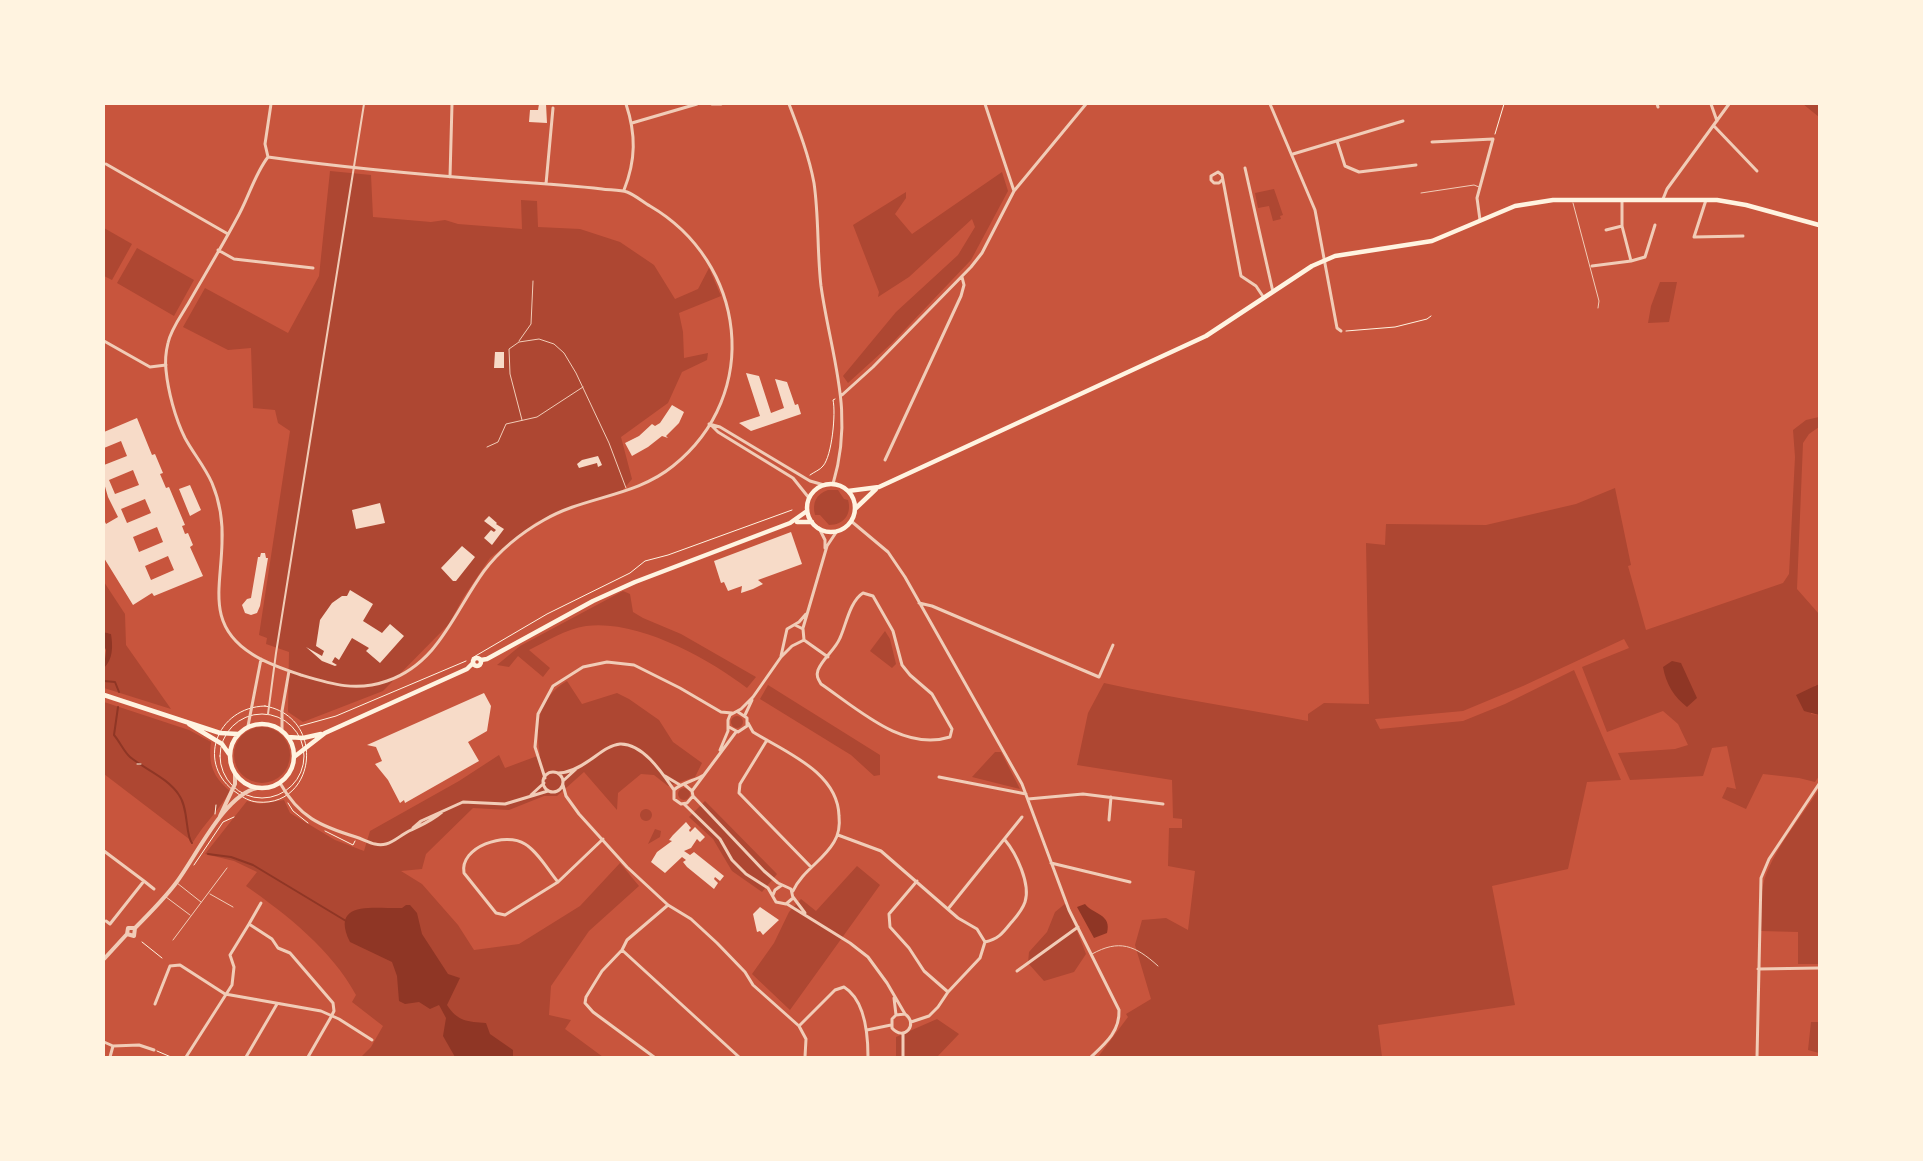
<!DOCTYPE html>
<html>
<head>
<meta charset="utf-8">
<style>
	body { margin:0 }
	#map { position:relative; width:1923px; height:1161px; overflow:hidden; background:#c8553d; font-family:"DejaVu Sans",sans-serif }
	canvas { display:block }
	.frame { position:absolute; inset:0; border:105px solid #fff3e0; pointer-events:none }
</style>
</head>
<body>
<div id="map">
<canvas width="1923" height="1161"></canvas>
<div class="frame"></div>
</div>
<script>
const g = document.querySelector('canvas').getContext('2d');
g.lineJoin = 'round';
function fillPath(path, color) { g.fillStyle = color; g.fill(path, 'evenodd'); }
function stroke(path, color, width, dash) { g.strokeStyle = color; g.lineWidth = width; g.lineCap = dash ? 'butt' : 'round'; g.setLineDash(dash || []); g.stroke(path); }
const green = new Path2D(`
	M1803,104H1819V117Z
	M330,171L371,175L373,217L431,222L445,220L458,224L522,229L521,200L537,201L538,227L580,229L620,242L654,265L675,299L698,289L709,268L721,296L679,313L683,332L684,358L708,353L707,360L682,372L668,403L621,437L632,479L623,490L536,522L490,558L463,598L449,624L383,691L303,722L288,712L289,652L266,644L267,638L259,635L290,431L278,423L275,410L253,408L251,348L228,350L183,327L205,288L288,333L319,276Z
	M1002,172L1008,191L971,260L892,343L848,383L843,376L896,312L958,255L975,227L972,219L909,277L878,297L879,292L853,225L906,192V198L895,214L912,234Z
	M1274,189L1283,215L1280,216L1281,219L1273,221L1269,206L1258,208L1255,193Z
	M104,228L132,244L112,280L104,276Z
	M137,248L194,280L174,316L117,283Z
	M1660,282H1677L1669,322L1648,323L1651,306Z
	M1819,417V427L1809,434L1803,443L1797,589L1819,614V684L1814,686L1811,714L1819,715V776L1815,782L1799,778L1763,774L1746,809L1722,798L1727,787L1736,789L1727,746L1712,748L1703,776L1630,780L1618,753L1675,749L1688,745L1678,724L1663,711L1607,732L1582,667L1629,648L1624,639L1523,686L1463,711L1375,719L1380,729L1463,721L1505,704L1574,670L1621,780L1587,782L1568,869L1492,886L1515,1005L1378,1025L1382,1057H1098L1128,1017L1126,1014L1151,999L1135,945L1142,920L1166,918L1188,930L1195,871L1168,866L1169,828H1182V819L1173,818L1172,780L1077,765L1088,713L1104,683C1172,698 1240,708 1308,721V714L1324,703L1369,704L1366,543L1385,545L1386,524L1486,525L1576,504L1615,488L1631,565L1628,566L1646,630L1783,583L1789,574L1795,457L1793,430L1806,420Z
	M828,490H838L844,499L848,500C852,514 844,525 829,525L820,515H815C812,503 816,494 828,490Z
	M104,582L125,614L126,645L171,709L104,688V668L111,634L104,632Z
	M623,591L630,594L633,612L643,618L681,634L756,677L747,688C708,658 637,619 586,626C566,629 547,641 529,650L550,668L543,677L518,656L509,667L497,665L520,646Z
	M885,631L890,639L896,664L892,668L870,651Z
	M567,681L582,704L617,693L629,699L659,720L673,742L702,763L695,777L668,786L654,775L641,774L618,793L617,810L584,772L557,796H544L509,810L473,808L426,854L422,869L401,871L422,884L458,925L474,950L519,944L580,906L620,863L639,886L589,931L551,986L549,1015L571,1020L565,1029L603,1057H361L371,1047L383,1026L352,1002L356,995C331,949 287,915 246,886L257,872L234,861L205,854L247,801L260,804L284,800L290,813L335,840L364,851L370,831L459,781L499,755L505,768L540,755C535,724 538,698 567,681Z
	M768,685L880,755V775L874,776L851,755L760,699Z
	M104,702L189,730L211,742C208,764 213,777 230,791C219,810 204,824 193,842L104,774Z
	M731 722a6 6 0 1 1 12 0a6 6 0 1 1-12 0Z
	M234 755a28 28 0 1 1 56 0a28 28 0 1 1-56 0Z
	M995,752H1001L1020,789L972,777Z
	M678 794a6 6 0 1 1 12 0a6 6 0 1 1-12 0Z
	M1819,789V964H1798V932L1761,931C1762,912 1759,890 1767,872C1779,843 1802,816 1819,789Z
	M705,801L777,874L762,892L732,871L713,839L689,817Z
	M640 815a6 6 0 1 1 12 0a6 6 0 1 1-12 0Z
	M655,829L661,831L660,837L648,844Z
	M857,866L880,885L790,1010L752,974L774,943L789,912L801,899L816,911Z
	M1066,903L1086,954L1074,972L1044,981L1028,963L1029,952L1047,932L1055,912Z
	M937,1019L959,1034L937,1057H896V1037Z
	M1811,1022H1819V1053L1808,1050Z`);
const water = new Path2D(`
	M104,632L111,634C113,647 113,659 104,668L106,650L104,646Z
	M1672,661L1681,663L1697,698L1687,707C1674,697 1666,684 1663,667Z
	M1819,684V715L1804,711L1796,695Z
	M1085,904C1094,915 1112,914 1107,933L1094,938L1077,907Z
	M406,905H410L417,913L422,934L448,974L460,978L447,1005C457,1021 468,1022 486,1023L490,1034L513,1050V1057H455L443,1036L446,1018L439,1005L430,1009L419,1002L405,1004L399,1001L397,976L392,962L350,942C329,899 376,909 402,908Z`);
const stream = new Path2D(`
	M104,681L115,682L119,692
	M118,707L114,735C120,742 124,752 130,757C146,770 168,778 179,795C189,809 185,835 192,843
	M208,854L231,857L253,865L346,921`);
const building = new Path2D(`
	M539,104H546L547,123L529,122L530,110H538Z
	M495,352H504V368H494Z
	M746,373L759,376L771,413L784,408L775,379L787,382L795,405L798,404L801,414L751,431L739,423L760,416Z
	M672,405L684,412L679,423L666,436L668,438L662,436L648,447L632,456L625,443L639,436L652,424L655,426L660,423Z
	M137,418L152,455L155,454L163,473L160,474L166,488L169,487L185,525L182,526L185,534L188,533L193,545L190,547L203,576L154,596L152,593L133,605L104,558V520L106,524L118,517L108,497L104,483V465L127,456L121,441L104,448V432ZM133,470L139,485L115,494L109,480ZM145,499L151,513L127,523L121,509ZM157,527L163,542L139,552L133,537ZM168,556L174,570L151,580L145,566Z
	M598,456L602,465L598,467L597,463L579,468L577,464L582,460Z
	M190,485L201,510L190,516L179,489Z
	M380,503L385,523L356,529L352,510Z
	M489,516L497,523L496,524L504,529L492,545L484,538L491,530L494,532L496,530L484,521Z
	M791,532L802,564L758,580L763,584L753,589L741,593L742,586L728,591L724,582L721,583L714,561Z
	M462,546L475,557L456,581H453L441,568Z
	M261,553H265L266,558H268L260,606L257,613L251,615L245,613L242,605L247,599L251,598L258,557H260Z
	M350,590L373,604L363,621L382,633L390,624L404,636L380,663L366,651L369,648L352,638L339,660L335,657L332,662L337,665L335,666L322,661L306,647L322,656L324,651L316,646L320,620L332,603L342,596H347Z
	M484,693L491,706L487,731L468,742L479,761L405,803L404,800L400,803L388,780L375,764L382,761L376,747L367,745Z
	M686,822L691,828L689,830L690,832L695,827L705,837L700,842L697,839L691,848L684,851L690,855L694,852L724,876L720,881L715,877L714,879L718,883L714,889L687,867L683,862L686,860L682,857L665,873L651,862L657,852L672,841L669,840L673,835Z
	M760,907L779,920L763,935L760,931L757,932L753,914Z`);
const path = new Path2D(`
	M1495,134L1504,104
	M1346,331L1395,327L1427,319L1431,316
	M810,475C814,472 820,470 823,466C832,456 836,413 833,400L835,399
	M472,658L547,614L630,573L645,561L668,555L792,510
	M265,706C327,717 316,808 257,802C249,801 244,798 237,793C195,765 216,707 265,706Z
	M220 756a42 42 0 1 1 84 0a42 42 0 1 1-84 0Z
	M300,726L336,716L466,661
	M137,764H141
	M288,803L293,811L308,823
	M215,814L216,805
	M325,831L353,845L355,841
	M194,865L223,822L234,817
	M142,942L162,958
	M157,1051L171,1057`);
const service = new Path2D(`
	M1421,193L1474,185L1479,187
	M1573,203L1599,301L1598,308
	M519,341L531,324L533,281
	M522,420L510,374L509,349L519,342L539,339L554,344L564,353L576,373L609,443L626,488
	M487,447L498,442L506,424L537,417L583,387
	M177,883L201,902
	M210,894L233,907
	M166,897L190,915
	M173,940L227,868
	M1092,954C1119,939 1135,945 1158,966`);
const pedestrian = new Path2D(`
	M268,714L276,653L364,104`);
const minor = new Path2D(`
	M712,104H721
	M789,104C799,130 809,156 814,183C819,217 817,252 821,286C831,357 855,411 833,484
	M985,104L1014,191
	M1270,104L1315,210L1337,328L1341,331
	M1657,104L1658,107
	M1711,104L1717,121
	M632,123L697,104
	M1714,126L1757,171
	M1337,141L1345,166L1359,172L1416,165
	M1432,142L1493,139L1477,198L1480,220
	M1293,154L1403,121
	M268,157C346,168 425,175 505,181C537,183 570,185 602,189C609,190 621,190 627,192C635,195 643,202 650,206C746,262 763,394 673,466C635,497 585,496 544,520C521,533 500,550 484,571C454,612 439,663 387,681C356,692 331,684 301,675C284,669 267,664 252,654C206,625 221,588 222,543C223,523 220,502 212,483C205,467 193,453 185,438C175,418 168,391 166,370C165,361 166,351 168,343C171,329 181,316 188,304C204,276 221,248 236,220C248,200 254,175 268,157Z
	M268,157L265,144L271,104
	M106,164L228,234
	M1245,168L1273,292
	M450,177L452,104
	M1222,180L1219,183H1214L1211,180V176L1218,172L1222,175L1241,276L1256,286L1264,298
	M546,184L553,108
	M624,190C636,160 636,134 626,104
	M1663,199L1667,189L1729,104
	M1706,200L1694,237L1743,236
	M1606,230L1622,226
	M218,250L234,259L313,268
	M1631,261L1645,257L1655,225
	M1592,266L1631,261L1622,226V200
	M104,341L150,367L166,365
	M842,395L873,367L971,267L982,253L1014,191L1086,104
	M709,424L720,427L810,481L824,485
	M710,424L718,432L793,478L809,498
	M885,460L961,296L964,285L962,277
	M851,521L888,552L905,577L1022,784L1069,910L1119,1010C1120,1031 1106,1043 1091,1057
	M819,528L825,540V548
	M863,593L873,596L893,631L902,665L910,675L932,694L952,729L950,737C903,752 858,709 821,684C818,679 816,676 818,670C823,658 835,650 840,638C846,625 850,601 863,593Z
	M919,603L932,606L1099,677L1113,645
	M803,628L827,546L837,531
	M804,640L828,657
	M781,656L787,629L799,622L806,614
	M745,715L752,700
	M748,723L753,732C785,752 838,772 839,816C840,825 839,834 834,842C823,861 802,871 793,891
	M248,726L261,659
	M729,727L738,732L747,726V718L738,712
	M282,731V711L289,671
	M767,740L740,784L739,793L811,867
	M720,750L728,731V720L730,715L741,709L753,697L781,657L792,646L804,640L803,629L795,625
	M543 782a10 10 0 1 1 20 0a10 10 0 1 1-20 0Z
	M558,773C570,773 580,767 590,760C599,754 609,745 620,744C643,743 663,774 674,790
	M665,776L680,785
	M939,777L1026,794
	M545,778L535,747L538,714L553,686L583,667L607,662L634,665L680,688L721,712L732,713
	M563,781L576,769
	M280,783C299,817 320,826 356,837C366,840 375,847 386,844C394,842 401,835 409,831C423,824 430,822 442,812
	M563,785L566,796L579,814L627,867L668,905L691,919L717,943L745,972L753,985L799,1026L806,1039L805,1057
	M685,785L692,791L693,796L687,803L681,804L674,799V790C679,784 696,780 704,775
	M692,791L736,732
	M531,795L544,783
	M1028,799L1083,794L1163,804
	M684,804L720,839L732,860L746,874L768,888L776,902L786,904L793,898L791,889L778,883L764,871L693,796
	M1109,820L1111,797
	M413,828L421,821L463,802L505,804L548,791
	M838,835L881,851L958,918L977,929L985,942L980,958L948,992L938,1007L929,1016L911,1022
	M104,851L144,881L110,924L106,921
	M1051,863L1130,882
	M144,881L154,889
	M917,881L889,914L890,927L909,948L924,971L948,992
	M558,882C548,870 538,852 525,844C506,831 459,847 464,873L496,913L505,915L558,882L603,839
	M773,895L775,890L782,885
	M793,897L805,913
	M787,904L850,943L868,957L887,983L905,1014C919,1024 904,1042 892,1028V1019L896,1015L905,1014
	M948,909L1022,817
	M249,924L261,903
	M985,942C998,939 1002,934 1010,924C1016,917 1022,911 1025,902C1031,884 1016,853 1005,840
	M622,950L739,1057
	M1758,969L1819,968
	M1017,971L1078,927
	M894,998L896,1015
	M155,1004L170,966L180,965L225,994L321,1011L339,1019L372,1040
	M799,1026L835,990L844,987C865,1000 868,1035 868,1057
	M867,1030L891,1025
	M104,1042L113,1046L139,1045L154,1050
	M110,1057L113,1046
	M186,1057L232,985L234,967L230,955L249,924L272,939L278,948L290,953L333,1003L334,1011L331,1017L308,1057
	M246,1057L277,1004
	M654,1057L593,1012L585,1003L586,997L602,971L622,950L627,940L668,905
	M903,1057V1034
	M1757,1057L1761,878L1769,859L1819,784`);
const tertiary = new Path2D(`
	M220,816L235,784V774
	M135,928C149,914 164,899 176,883C196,857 224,795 257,788
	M127,934L134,936L135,928
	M104,959L127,934L128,928H135`);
const secondary = new Path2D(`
	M807 508a24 24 0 1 1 48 0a24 24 0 1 1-48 0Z
	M848,491L879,487L1206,336L1312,266L1335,256L1432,241L1515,206L1553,200H1717L1746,205L1819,225
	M855,509L876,489
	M797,522H812
	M473 662a4 4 0 1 1 8 0a4 4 0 1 1-8 0Z
	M481,660L487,659L593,601L635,582L790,523L807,511
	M104,695L220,733L238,734
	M230 756a32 32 0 1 1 64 0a32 32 0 1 1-64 0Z
	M189,724L222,744L229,754
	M288,737L303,738L321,734
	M294,757L325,733L467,669L473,663`);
fillPath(green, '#ae4732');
fillPath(water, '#8f3625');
stroke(stream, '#8f3625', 2);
fillPath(building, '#f7dbc8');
stroke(path, '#fff3e0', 1);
stroke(service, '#f1ccb7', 1);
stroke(pedestrian, '#f1ccb7', 2);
stroke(minor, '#f1ccb7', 3);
stroke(tertiary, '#f1ccb7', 4);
stroke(secondary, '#fff3e0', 4.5);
</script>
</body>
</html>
